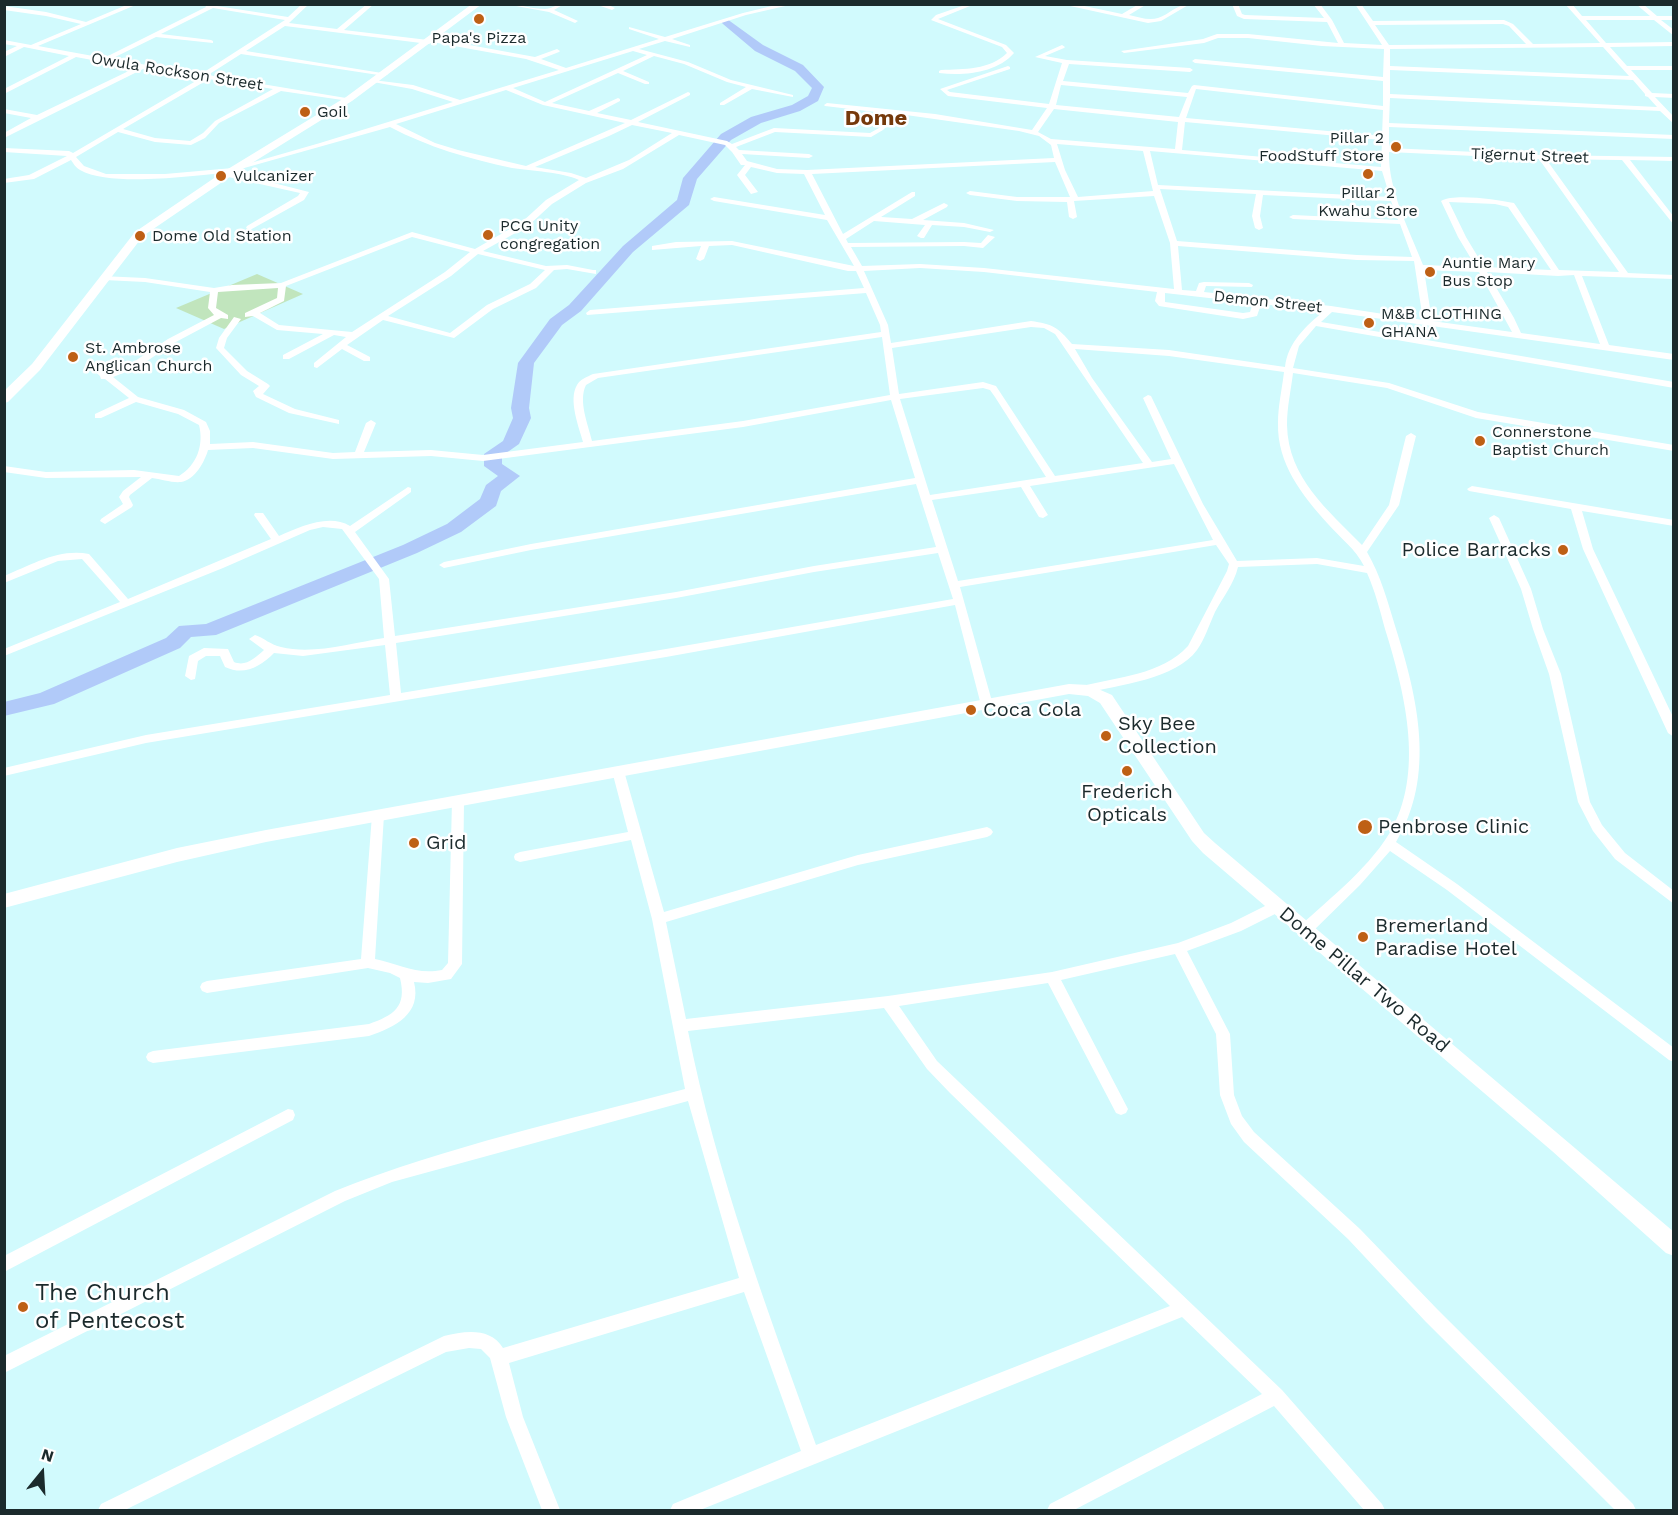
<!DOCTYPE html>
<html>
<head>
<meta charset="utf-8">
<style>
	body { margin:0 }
	#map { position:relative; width:1678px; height:1515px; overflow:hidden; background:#d1fafd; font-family:"Work Sans",sans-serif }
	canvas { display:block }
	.frame { position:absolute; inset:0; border:6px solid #1b2a2c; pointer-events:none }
	.north { position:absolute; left:12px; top:1443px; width:60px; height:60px; -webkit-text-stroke:4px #fff; paint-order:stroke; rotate:18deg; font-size:16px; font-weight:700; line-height:24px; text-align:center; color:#1b2a2c }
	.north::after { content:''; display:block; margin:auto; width:21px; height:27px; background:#1b2a2c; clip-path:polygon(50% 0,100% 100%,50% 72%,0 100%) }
</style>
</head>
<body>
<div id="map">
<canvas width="1678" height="1515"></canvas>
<div class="frame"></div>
<div class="north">N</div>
</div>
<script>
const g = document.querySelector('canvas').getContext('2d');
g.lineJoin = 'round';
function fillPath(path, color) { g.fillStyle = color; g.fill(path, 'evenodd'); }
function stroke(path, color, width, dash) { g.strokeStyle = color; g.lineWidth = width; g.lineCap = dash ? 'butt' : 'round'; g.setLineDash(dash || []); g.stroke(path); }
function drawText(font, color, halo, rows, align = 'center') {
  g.font = font + ' "Work Sans",sans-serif'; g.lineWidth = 5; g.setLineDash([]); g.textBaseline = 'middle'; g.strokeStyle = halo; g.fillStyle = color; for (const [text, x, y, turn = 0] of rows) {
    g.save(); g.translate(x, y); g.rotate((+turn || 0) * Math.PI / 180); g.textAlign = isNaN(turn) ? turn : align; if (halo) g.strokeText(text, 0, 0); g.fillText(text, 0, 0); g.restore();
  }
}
const green = new Path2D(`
	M257,274L303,294L224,329L176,308Z`);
const river = new Path2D(`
	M727,19L763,45L803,65L824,87L818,101L800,111L761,123L731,140L697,179L689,205L633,252L581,311L562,325L534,363L529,408L531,418L519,444L502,456V464L520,476L501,491L496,506L461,532L417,553L216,635L191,637L180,648L54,704L4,716V702L40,693L166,638L179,626L206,624L403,545L447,524L480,499L486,485L498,476L484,466V454L503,441L513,418L511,408L518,363L550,319L569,305L623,246L677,200L683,178L721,134L751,117L792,105L808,96L812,88L795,71L755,51L723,24L721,22Z`);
const street = new Path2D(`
	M129,4H138L38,46L104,58L206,7L204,4L288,17L302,4H309L289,23L337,29L367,4H374L344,30L428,40L431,38L535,57L557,49L560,51L559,52L541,59L566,68L659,39L629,29V27L665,37L743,13L780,4H794L746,15L672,39L690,45V47L665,41L639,49L688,62L731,80L793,95V97L752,89L724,105H720V103L746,87L727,82L684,64L654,56L623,71L649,82V84H645L618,73L552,103L589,111L618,98L620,99V101L597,113L631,120L688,92L690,93V95L638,122L727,141L732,144L774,128L870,133L879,128L892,114L825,106L824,105L827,103L935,114L1032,130L1047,108L948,96L940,89L1008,66L1010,67V69L947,90L950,92L1049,104L1062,63L1035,57L1062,45L1065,47L1064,48L1045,56L1067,60L1190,68L1193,70L1190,72L1069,64L1063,81L1188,93L1192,86L1194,85L1383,106V81L1195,63L1192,61L1195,59L1383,77L1384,49L1322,46L1248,38H1218L1204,43L1124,53L1121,51L1203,39L1217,34H1248L1338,43L1327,22L1244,19L1237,16L1232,4H1238L1242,14L1245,15L1324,18L1313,4H1320L1332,20L1344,43L1382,45L1355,4H1361L1373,21L1504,20L1513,24L1533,44L1600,43L1565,4H1572L1582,16H1650L1636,4H1643L1657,16H1674V20H1661L1674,30V36L1654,20H1586L1606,43L1674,42V46L1610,47L1627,66H1674V70H1631L1652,93L1674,94V98L1655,97L1674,117V124L1660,111L1390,98L1389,123L1674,135V139L1389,127V148L1541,155L1674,157V161L1630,160L1674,217V225L1622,160L1546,159L1628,273L1674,275V279L1582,276L1609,345L1674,354V360L1332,312L1321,322L1674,382V388L1316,326L1299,346L1293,368L1389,383L1478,412L1674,445V451L1476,418L1387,388L1293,373C1291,390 1287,407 1287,425C1288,478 1328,510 1362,545L1389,505L1406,436L1411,433L1416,436L1399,505L1367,552C1381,576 1388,603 1396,629C1418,699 1436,776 1396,842L1457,884L1674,1048V1062L1669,1060L1447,890L1390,851L1360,885L1309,935L1304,936L1299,935L1297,931L1299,927C1331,897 1372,866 1393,827C1424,767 1404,690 1385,629C1380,610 1375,591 1367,573L1317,564L1238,567C1234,584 1223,597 1215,612C1209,625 1205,639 1197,650C1176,679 1119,685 1086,693L1082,692L1080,689L1082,686C1118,677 1161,675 1188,646L1227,571L1229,564L1216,545L960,587L993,705L987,709L981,705L955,605L666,657L146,743L4,776V768L146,735L390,695L385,645L303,656L274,653C260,667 244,676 225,667L220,656H206L198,661L195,679L191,680L185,676L189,656L204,648L228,649L234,662C246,667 255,658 264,650L249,639L255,635C264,638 271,645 281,647C313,655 352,643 384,638L379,579L342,529L323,527L310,530L223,568L4,656V649L120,602L82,559L58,561L4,583V576C31,565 59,548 89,554L128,599L271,539L254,515L255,513H263L279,536C299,527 329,513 350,526L408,487L411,488V492L355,532L389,579L395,636L676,592L814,566L936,547L916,484L531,550L444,568L439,565L444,562L531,544L915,478L891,400L743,427L483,461L431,456L333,459L253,448L208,450C205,461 195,480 181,482C172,483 161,479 152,478L130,495L129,497L133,505L132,507L105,524L100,521L101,519L123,504L119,497L123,491L141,477L46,478L4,472V466L46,472L134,470L179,476C197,465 204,445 199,425L178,414L136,402L101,418H95V414L129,398L105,379H101L100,376L88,365L92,362L107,373L132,363L168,339L214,315L208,308L210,292L145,282L104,280H101V276L145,278L214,288L232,285L281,283L412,232L475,249L522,222L546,200L579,180C562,172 532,171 512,168C469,159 428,147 390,127L230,172L309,192L304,200L250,230L246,228L247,226L298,196L300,193L224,176V173C189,176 110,187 80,170C76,168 73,163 71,160L34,179L4,183V179L29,175L67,156L4,152V148L69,151L73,153L201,78L143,69L4,138V133L31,118L4,113V109L37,115L135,68L76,57L4,94V89L69,56L24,47L4,57V52L17,46L4,44V40L31,45L81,24L46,16L4,10V6L46,12L86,22ZM213,8L285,20L201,74L111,59L156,37L213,43V41L211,40L161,34ZM1503,24L1509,26L1526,44L1389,45L1375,25ZM285,26L429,44L432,42L526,59L559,70L460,100L413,85L373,80V82L412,89L453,102L320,143L233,168L165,174H106L84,166L76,157L118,132L155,142L191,145L205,138L219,123L281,91L349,101L352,99L208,75L241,54L385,76L388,74L246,51ZM1603,47L1629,76L1390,66V49ZM633,51L647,55L545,102L513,88ZM1390,70L1633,80L1645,94V96L1648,97L1657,107L1390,94ZM209,79L273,89L215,121L203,133L190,141L155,138L123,129ZM1061,85L1187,97L1179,117L1056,105ZM1196,89L1383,110L1382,136L1186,118ZM506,90L543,105L625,123L526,166L458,150L435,143L396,124ZM1054,109L1178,122L1175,149L1051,139L1038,132ZM899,114L1019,131L1039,136L1051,145L1054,158L807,170L777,169L747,161L742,154L809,158L813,156L809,154L739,150L736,147L775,132L871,137L883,130ZM1185,122L1382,140L1381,167L1182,150ZM632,125L672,133L629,160L586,178L571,173L535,167L609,136ZM679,135L725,145L732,152L741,165H745L737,175L751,194L758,192L745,175L751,167L777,173L804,174L825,215L714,197L710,199L714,201L827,220L854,266L732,241L676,242L652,246V250L701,246L696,259L700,261L704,259L709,246L732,245L848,271H856L864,288L590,310L586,313L587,315L866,293L880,325L881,332L593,374C587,377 580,379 577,385C568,400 579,427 583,442L483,455L431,450L364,452L376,423L371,420L366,423L355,452L333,453L253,442L210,444V431L206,422L184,410L138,397L113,377L138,367L174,343L221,318L228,319V315L216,308L218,292L278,288L277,298L245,313V317L253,316L277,330L323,334L283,355V359H289L334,335L346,337L314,363V367L317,368L342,349L364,361H370V357L347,345L383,320L454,338L493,309L536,288L554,270L567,269L596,274V270H593L567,265L546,266L483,251L528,226L552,204L586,183L623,169ZM1057,144L1143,151L1153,191L1078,197L1065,170ZM1150,151L1382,171L1390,197L1158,185ZM1389,152L1539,159L1619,272L1559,270L1514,203C1497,200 1455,193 1441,201L1458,237L1476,267L1423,265C1410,231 1388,191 1389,152ZM1055,162L1070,197H1017L970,191L966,193L970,195L1017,201L1067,202L1069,217L1073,219L1077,217L1074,201L1154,196L1170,243L1174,289L984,268L920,264L862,266L851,247L964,246L983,248L995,237L988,235L981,243L964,242L848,243L846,239L874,221L925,225L917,236L921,238H924L932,225L964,227L990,232L994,230L964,223L923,220L947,207L948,205L944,203L912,219L881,217L915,196V192H912L843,234L812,174ZM1160,189L1256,194L1252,216L1255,228L1259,230L1263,228L1260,216L1263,195L1391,201L1398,220L1293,215L1289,217L1293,219L1400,224L1412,257L1357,255L1177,241ZM1449,202L1495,204L1508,207L1551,270L1484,267L1466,237ZM412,237L470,252L445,272L352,332L279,325L260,313L284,301L286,286ZM1178,246L1357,260L1414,261L1423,320L1331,306L1204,292L1206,286L1252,287L1253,285L1249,283L1204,282L1199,283L1196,291L1182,290ZM478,254L545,270L530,284L487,305L450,333L388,316L451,276ZM920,268L984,272L1157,292L1155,301L1159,306L1243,319L1257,316L1261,304L1324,311C1306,326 1288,342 1285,367L1169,350L1072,344C1058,327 1052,324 1031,321L891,343L888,325L864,271ZM1424,270L1479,272L1512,332L1432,321ZM1487,272L1558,276L1574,275L1600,344L1521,333L1514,318ZM1165,293L1253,303L1250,312L1243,313L1165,302ZM1031,327L1044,328L1055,334L1143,463L1055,476L996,386L983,382L899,394L892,348ZM882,337L890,395L743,421L592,441C588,424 578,401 586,385L598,378ZM1075,349L1169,356L1284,372C1282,389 1278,406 1278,423C1277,464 1302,495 1328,524C1341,539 1355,548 1364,566L1317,558L1237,561L1203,504L1151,396L1148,395L1143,398L1171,459L1152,462L1092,378ZM983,388L990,390L995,397L1046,477L930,495L900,399ZM1174,464L1213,540L958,581L932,500L1021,487L1039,517L1043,518L1048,515L1030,486ZM938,553L953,599L666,649L401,693L396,643L676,598L814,572Z
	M505,4C519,4 532,9 545,9C551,9 557,4 564,4L554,10L578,21L575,23L549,12Z
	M595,4H606L615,8L612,10Z
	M960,4L970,6L938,19L1006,45L1014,53C997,73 964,76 939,73V71L941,70C964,69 990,70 1007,53L1002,47L931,20L936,15L962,6Z
	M1061,4H1075L1122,14L1139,4H1147L1129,15C1138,17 1149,21 1158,18C1170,14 1177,4 1190,4L1161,21L1148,23Z
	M234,317L241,319L227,338L224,348L247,371L268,384L270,386L263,394L295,409L339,420V424L289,413L256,397L253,391L259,386L241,375L216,348L219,338Z
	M1472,486L1674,520V526L1582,511L1593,549L1674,719V737L1668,733L1583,549L1571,509L1469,491L1467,489Z
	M1494,515L1499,518L1531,589L1543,629L1561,674L1590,802L1602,825L1625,853L1674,891V904L1615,859L1593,831L1578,802L1549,674L1533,629L1521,589L1489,518Z
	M618,767L624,771L664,912L858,855L987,827L991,829L993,832L991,835L987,837L858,865L666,922L686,1019L888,996L1052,972L1178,943L1231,923L1271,903H1281L1283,907L1281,911L1241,931L1187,951L1230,1034L1234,1095L1242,1116L1254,1132L1360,1229L1438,1310L1633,1504L1636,1510H1615L1426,1322L1348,1239L1244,1142L1231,1124L1220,1095L1216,1034L1175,954L1061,980L1128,1109L1126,1113L1121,1115L1116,1113L1048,983L899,1006L937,1061L1282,1390L1382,1504L1385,1510H1364L1274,1406L1074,1510H1047L1050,1504L1262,1394L1182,1317L700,1510H670L673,1504L801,1451L744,1292L509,1363L523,1417L560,1510H542L506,1417L490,1358L481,1349L469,1348L446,1352L125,1510H98L101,1504L444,1336C465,1331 490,1327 503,1348L739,1278L688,1101L392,1182L345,1201L4,1373V1356L335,1191C447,1146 568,1120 685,1089L652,919L631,840L520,862L515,860L514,857L515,854L520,852L628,832L612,771ZM884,1008L927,1069L950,1093L1170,1306L816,1445C767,1309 716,1173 688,1031Z
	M458,797L464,801L462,964L451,979L428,983L414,982C422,1014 395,1027 369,1036L153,1063L148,1061L146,1057L148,1053L153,1051L369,1024C394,1015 407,1007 400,978L390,973L368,968L207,993L202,991L200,987L202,983L207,981L361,959L372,815L374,812H382L384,815L375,959C400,964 416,975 442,970L448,963L452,801Z
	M288,1109L293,1110L295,1115L293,1120L4,1272V1256Z`);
const secondary = new Path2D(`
	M472,4H482L352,101L231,176L143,236L40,370L8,402L4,403V391L32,364L135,232L223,172L346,97Z
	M1069,684L1089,685L1112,695L1204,833L1215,843L1674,1232V1256L1666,1253L1552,1151L1203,853L1192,841L1100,703L1088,696L1069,694L266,842L177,862L4,908V894L177,848L266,830Z`);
const markers = [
	[479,19,6,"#be6015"],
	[305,112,6,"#be6015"],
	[1396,147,6,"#be6015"],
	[1368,174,6,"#be6015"],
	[221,176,6,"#be6015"],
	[488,235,6,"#be6015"],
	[140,236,6,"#be6015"],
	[1430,272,6,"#be6015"],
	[1369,323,6,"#be6015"],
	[73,357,6,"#be6015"],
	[1480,441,6,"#be6015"],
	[1563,550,6,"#be6015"],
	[971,710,6,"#be6015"],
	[1106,736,6,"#be6015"],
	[1127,771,6,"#be6015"],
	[1365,827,8,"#be6015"],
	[414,843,6,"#be6015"],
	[1363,937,6,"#be6015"],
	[23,1307,6,"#be6015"]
];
const farPoinames = [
	["Papa's Pizza",479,38,"center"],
	["Goil",317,112],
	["Pillar 2",1384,138,"right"],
	["FoodStuff Store",1384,156,"right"],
	["Vulcanizer",233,176],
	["Pillar 2",1368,193,"center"],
	["Kwahu Store",1368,211,"center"],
	["PCG Unity",500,226],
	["congregation",500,244],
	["Dome Old Station",152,236],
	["Auntie Mary",1442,263],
	["Bus Stop",1442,281],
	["M&B CLOTHING",1381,314],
	["GHANA",1381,332],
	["St. Ambrose",85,348],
	["Anglican Church",85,366],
	["Connerstone",1492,432],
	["Baptist Church",1492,450]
];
const farStreetnames = [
	["Owula Rockson Street",177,72,9],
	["Tigernut Street",1530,156,2],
	["Demon Street",1268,302,6]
];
const poiNames = [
	["Police Barracks",1551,550,"right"],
	["Coca Cola",983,710],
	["Sky Bee",1118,724],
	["Collection",1118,747],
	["Frederich",1127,792,"center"],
	["Opticals",1127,815,"center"],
	["Penbrose Clinic",1378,827],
	["Grid",426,843],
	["Bremerland",1375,926],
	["Paradise Hotel",1375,949]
];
const streetNames = [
	["Dome Pillar Two Road",1364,980,40]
];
const farDistrictnames = [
	["Dome",876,119]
];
const nearPoinames = [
	["The Church",35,1293],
	["of Pentecost",35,1321]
];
fillPath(green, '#c1e5bd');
fillPath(river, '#b1caf9');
fillPath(street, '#fff');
fillPath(secondary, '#fff');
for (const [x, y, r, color] of markers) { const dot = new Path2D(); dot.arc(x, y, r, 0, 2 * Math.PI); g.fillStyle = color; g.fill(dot); stroke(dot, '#fff', 2); }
drawText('16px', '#1b2a2c', '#fff', farPoinames, 'left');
drawText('16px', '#1b2a2c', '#fff', farStreetnames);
drawText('20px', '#1b2a2c', '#fff', poiNames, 'left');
drawText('20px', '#1b2a2c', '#fff', streetNames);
drawText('bold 22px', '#75390b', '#fff', farDistrictnames);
drawText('24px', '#1b2a2c', '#fff', nearPoinames, 'left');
</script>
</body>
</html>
